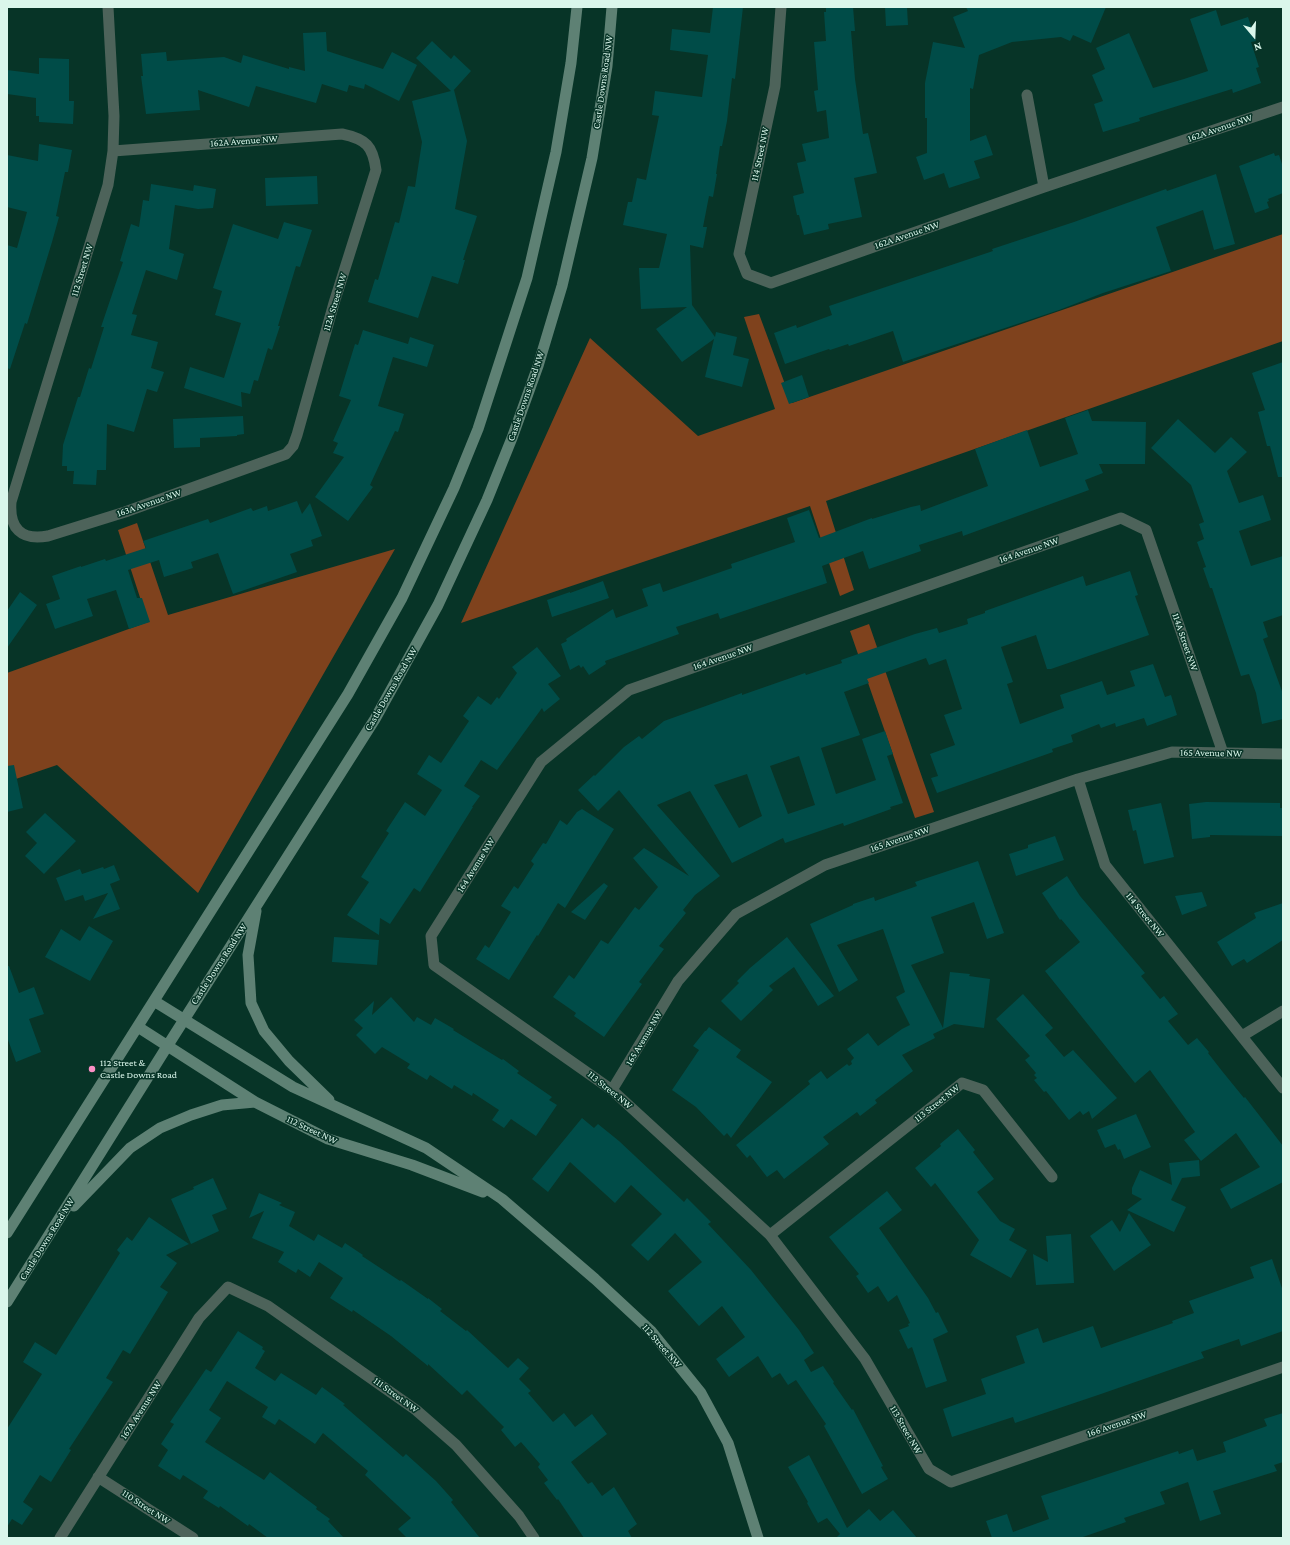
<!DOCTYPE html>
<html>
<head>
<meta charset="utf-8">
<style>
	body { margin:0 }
	#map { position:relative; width:1290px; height:1545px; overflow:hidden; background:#073427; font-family:"Crimson Pro",serif }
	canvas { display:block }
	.frame { position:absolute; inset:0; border:8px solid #daf6eb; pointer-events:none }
	.north { position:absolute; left:1234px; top:16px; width:40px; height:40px; -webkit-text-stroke:3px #073427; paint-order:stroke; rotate:161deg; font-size:11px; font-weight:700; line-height:16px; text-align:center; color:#daf6eb }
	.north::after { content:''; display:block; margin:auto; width:14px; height:18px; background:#daf6eb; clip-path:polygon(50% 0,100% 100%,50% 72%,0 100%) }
</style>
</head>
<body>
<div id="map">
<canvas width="1290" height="1545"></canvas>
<div class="frame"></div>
<div class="north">N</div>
</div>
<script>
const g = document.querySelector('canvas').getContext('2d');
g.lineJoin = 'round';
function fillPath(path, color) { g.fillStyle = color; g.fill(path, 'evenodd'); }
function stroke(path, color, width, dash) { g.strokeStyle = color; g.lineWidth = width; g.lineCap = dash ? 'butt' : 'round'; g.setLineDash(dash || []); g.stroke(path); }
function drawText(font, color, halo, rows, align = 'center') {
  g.font = font + ' "Crimson Pro",serif'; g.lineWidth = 3; g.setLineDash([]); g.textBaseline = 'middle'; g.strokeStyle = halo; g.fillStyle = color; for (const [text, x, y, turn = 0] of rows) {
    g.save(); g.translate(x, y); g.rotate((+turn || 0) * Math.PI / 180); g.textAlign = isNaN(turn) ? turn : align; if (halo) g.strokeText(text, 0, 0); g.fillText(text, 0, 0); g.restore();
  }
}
const green = new Path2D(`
	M1283,234V341L826,501L854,590L840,596L810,506L461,623L590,338L698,436L775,409L744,317L759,314L792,403Z
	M137,523L168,615L395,549L198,893L57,765L7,782V673L148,622L118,530Z
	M869,624L934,812L915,818L850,631Z`);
const building = new Path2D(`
	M713,7H743L735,79L732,78L727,121L722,146H720L716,174H717L713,197L709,196L703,227H707L703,248L690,245L692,305L715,337L716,332L737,337L733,355L749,359L742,387L705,377L714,339L682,362L656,329L687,307L641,309L639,268H659L667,234L623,225L628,202H632L637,178L646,180L659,116L652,115L655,91L702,97L708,55L670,50L672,29L710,33Z
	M826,7H853L855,31H851L855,79L863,134L868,133L877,173L854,178L862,217L828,224L829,229L804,235L799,215H797L793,196L804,193L797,163L806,161L802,144L829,138L826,110L817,112L814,91L818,90L814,42L826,41L824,12H826Z
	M885,7H907L908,25L886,26Z
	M966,7H1106L1091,43L1073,35L1070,41L1061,37L1012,42L979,55L973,89L970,88V141L986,135L993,155L974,161L980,178L949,188L944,173L924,180L916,157L927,153V118H925V83L933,42L965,48L953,17L968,11Z
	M1216,10L1221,26L1248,17L1256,41L1251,42L1259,67L1256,68L1261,83L1233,93L1232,89L1139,118L1140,121L1103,132L1094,104L1103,101L1092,75L1105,69L1096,48L1129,33L1153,88L1184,79L1208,71L1190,19Z
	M326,32L327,51L383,69L392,52L417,65L399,101L365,84L364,89L349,85L347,92L322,84L316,103L256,86L249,107L198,90L200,110L146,114L141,76H143L141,54L166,52L167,61L224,57L241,63L243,55L289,69V67L305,71L303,33Z
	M432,41L451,59L454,55L471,71L453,91L454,90L467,141L455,209L477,216L463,260H465L458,284L432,276L418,318L368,302L375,279L378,280L395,222L399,223L408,186L415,187L422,142L412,101L451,91L416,58Z
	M39,58L69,59V101H74L73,124L39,122V116H36V98L7,94V70L39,74Z
	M39,144L72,150L68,172H65L56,216L59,217L52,242L27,324L25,323L10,369L7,368V245L17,248L27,212L7,207V155L38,161Z
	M1274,153L1275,156L1279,155L1283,167V193L1268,199L1269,201L1267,202L1269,208L1255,213L1239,166Z
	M1216,174L1235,244L1214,250L1203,210L1156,227L1171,271L1103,293L1059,310L903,362L893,331L849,346L848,344L830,350L829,349L785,364L774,333L796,325L797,328L832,315L829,306L993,251L992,249L1074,222L1166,189L1167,191Z
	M317,176L318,204L266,206L265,178Z
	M151,184L193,191L194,185L216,189L213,208L198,209L175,205L169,249L184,254L177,280L146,270L132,314L137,315L131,335L158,342L151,368L164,372L157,392L147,389L134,432L107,424L106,470H97L96,485L73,484L74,471H67V466H62L63,445L78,397H80L89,368L91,369L104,327H101L123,262L120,261L131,224L139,227L143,200L149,201Z
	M284,222L312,230L300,267L296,266L278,326H280L272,350L268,348L258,381L254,380L250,394L241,392L242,407L184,388L190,367L224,378L241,323L215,315L222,291L213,288L233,224L278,239Z
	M363,330L408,344L410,337L434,345L427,367L393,357L378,406L404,414L398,432L395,431L370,485L373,487L348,521L315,497L344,457L333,453L338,443L333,441L351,400L339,396L355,344L358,345Z
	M1283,362V477H1278L1270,446H1267L1258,412L1265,410L1252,373Z
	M802,375L809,397L789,404L781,383Z
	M1088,410L1092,421L1146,422L1145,464H1099L1103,473L1085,480L1089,490L963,536L962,531L919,545L921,551L869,569L863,551L822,566L827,583L720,619L718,613L676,627L679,634L605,661L606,664L589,675L583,666L581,668L579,665L570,670L561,644L567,641L566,639L613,609L616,618L648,606L642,589L660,583L663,592L732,568L731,564L795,542L787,518L809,510L819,538L872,518V519L911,507L920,505L921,511L988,486L975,449L1027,430L1040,467L1078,454L1065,418Z
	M243,416L244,434L237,435V436L200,438V447L174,448L173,419Z
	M1178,419L1215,453L1231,437L1247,452L1227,471L1239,503L1263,495L1271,520L1239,531L1251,566L1283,556V615L1263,622L1268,637L1263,639L1283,694V719L1262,724L1256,693L1249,674L1241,676L1212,588H1210L1203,568L1206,567L1197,542L1204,539L1199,524L1204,522L1191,485L1151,448Z
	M297,501L302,514L310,503L322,536L311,540L313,546L290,554L297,572L233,594L218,553L191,562L193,568L164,577L159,560L128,570L137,598H142L150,622L129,629L116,590L87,599L93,616L55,629L46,604L60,599L52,576L81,566V567L105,559L106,561L146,548L143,541L208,519L210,523L251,508L253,511L267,506L268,511Z
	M1130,571L1138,595L1135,596L1149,635L1051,669H1047L1036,635L1001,647L1013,682L1007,684L1020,724L1064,708L1060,695L1102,681L1107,695L1135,686L1130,671L1153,664L1165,697L1171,695L1177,715L1147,726L1144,718L1116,727L1115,723L1101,728L1099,724L1071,735L1073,742L1052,749L1053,752L937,793L931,778L938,776L930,754L955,745L944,715L962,709L946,659L929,665L926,658L867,679L869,683L844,692L860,735L821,748L836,794L876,780L862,739L885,731L893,754L887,756L903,803L890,807L891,809L844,826L843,823L785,843L783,838L732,863L690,791L657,805L720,876L695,895L683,910L686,913L659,946L664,949L639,982L642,984L604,1037L574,1016L576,1013L553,997L569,975L574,979L601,940L608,944L635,907L639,910L658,887L633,858L644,848L689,876L619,790L598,811L578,790L594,775L595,776L624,747L639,736L642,739L664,721L742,693V695L805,673L806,675L842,663L841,660L915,634L937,628L939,633L968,624L967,619L985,613V611L1083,576L1086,586ZM799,756L815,805L788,814L770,766ZM747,774L762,816L739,828L714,785Z
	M603,581L609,598L552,617L547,600L570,592V593Z
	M20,592L37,605L7,648V611Z
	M537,647L561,676L548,684L560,699L544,712L542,708L497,770L481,760L464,786L480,796L472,807H473L420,892L414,888L390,924L380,918L379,935L347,915L369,882L361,877L389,833L386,831L405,802L425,816L442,790L417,774L429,755L441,763L469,721L463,716L478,696L491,705L497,697L499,699L517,673L512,667Z
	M14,765L23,808L7,812V766Z
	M1206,802L1280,803V808H1283V836L1210,835V837L1192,839L1189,804Z
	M1161,803L1174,857L1144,864L1136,830L1133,831L1128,810Z
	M582,809L614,829L565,908L558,903L538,936L537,935L509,980L476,959L485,945L489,948L511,912L501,906L514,886L518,889L534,864L531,861L543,843L546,844L560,820L567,825L577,812Z
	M45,813L76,841L44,874L25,856L37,843L26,832Z
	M1055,836L1064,860L1016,876L1009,854L1028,848V845Z
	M978,861L1004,933L987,939L974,902L931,917L944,953L911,965L943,1028L950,972L970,974L969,976L990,979L984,1028L954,1024L933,1034L935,1038L902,1055L913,1071L875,1100L877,1103L860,1116L857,1112L823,1137L829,1144L784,1179L777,1170L767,1177L750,1155L747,1158L736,1145L810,1084L808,1081L821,1071L827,1079L847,1064L849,1066L852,1064L851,1061L854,1058L847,1049L868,1033L878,1046L902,1029L910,1025L896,997L905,992L883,929L837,945L858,980L839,992L810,924L853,905V904L874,897L875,901L917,886L915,882Z
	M114,865L120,880L110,884L120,909L93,919L108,893L85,901L83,895L65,901L56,878L80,869L82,874L103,867L104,869Z
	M1067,876L1080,896L1145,973L1141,976L1160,999L1164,996L1178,1014L1168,1021L1188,1045L1197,1038L1209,1052L1208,1053L1222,1071L1244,1098L1245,1097L1273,1133L1283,1146V1182L1231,1209L1220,1189L1260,1167L1236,1133L1201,1161L1184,1140L1195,1132L1150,1070L1135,1083L1045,971L1080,942L1061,919L1060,920L1042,893Z
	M604,883L608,886L585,920L571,912Z
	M1202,892L1207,906L1182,915L1175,896Z
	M1283,903V940L1247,963L1244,959L1232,966L1217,942L1256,918L1254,913Z
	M89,926L113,941L90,981L45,957L61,929L80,941Z
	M334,937L379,940L377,965L332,962Z
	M787,937L834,996L818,1006L794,967L769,986L773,990L741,1021L721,1001L739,983L737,981L750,968Z
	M7,966H9L19,993L34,987L44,1014L29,1019L41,1052L16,1062L7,1037Z
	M1023,994L1053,1028L1045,1035L1064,1057L1073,1050L1117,1098L1092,1119L1089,1111L1083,1115L1080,1111L1069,1120L1046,1091L1044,1092L1034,1080L1037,1078L1034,1075L1036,1073L1025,1060L1030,1056L996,1019Z
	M391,997L414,1022L417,1017L431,1025L435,1018L454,1029L453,1030L502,1060L503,1059L519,1071L517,1073L552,1097L549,1100L557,1105L536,1136L511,1119L504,1128L492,1120L499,1110L473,1093L472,1096L454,1085L452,1089L430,1075L427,1080L407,1068L410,1064L382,1047L375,1054L356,1035L363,1028L354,1020L374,1001L372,1015Z
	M709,1027L741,1050L736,1057L772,1082L731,1138L727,1133L724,1136L696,1107L672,1090L699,1050L693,1046L705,1031H706Z
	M1136,1114L1151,1147L1124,1159L1120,1149L1118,1150L1115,1144L1105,1148L1097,1130Z
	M582,1118L594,1128L598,1124L619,1141L684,1202L687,1198L711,1222L708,1224L751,1270L799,1330L814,1353L804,1360L811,1372L823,1366L834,1382L833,1383L852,1410L853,1409L883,1466L881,1467L888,1479L862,1494L824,1426L826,1424L796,1380L788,1385L780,1373L772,1378L758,1356L729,1377L716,1359L745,1337L722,1306L699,1326L668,1291L702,1262L675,1233L648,1261L631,1245L662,1214L631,1185L615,1203L570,1162L548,1192L532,1179Z
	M958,1129L975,1150L973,1152L994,1179L977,1192L1000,1221L1015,1229L1009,1240L1027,1250L1011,1278L970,1255L979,1240L935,1183L931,1187L915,1168L941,1146L940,1144Z
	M1199,1160L1200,1176L1182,1178L1171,1200L1186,1207L1174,1232L1127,1210L1142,1199L1132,1194V1188L1140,1170L1172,1185L1169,1163Z
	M213,1178L227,1209L212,1215L219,1231L191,1244L171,1199L194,1189L193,1187Z
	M887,1191L902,1210L879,1228L928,1298L936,1313L938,1312L948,1332L933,1339L947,1381L926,1388L912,1347L908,1349L899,1330L909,1326L908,1324L910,1323L897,1295L888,1302L878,1286L868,1293L856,1276L859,1274L829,1237Z
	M259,1193L282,1203L279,1205L295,1212L289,1226L314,1241L318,1234L342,1248L345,1243L363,1255L362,1256L400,1281L401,1280L428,1299V1298L442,1309L440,1311L466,1331L467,1330L508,1368L518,1358L529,1368L519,1379L531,1391L528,1393L553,1422L564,1413L575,1427L592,1414L607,1434L571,1462L588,1484L592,1482L602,1496L614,1487L637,1524L628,1531L632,1538H584L558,1499L557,1500L544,1483L548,1480L538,1467L540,1464L521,1442L515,1447L501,1430L504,1427L467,1390L462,1395L428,1364V1366L391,1336L353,1310L352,1312L330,1298L343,1278L319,1262L310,1277L298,1269L296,1273L278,1262L284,1252L252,1238L264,1211L249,1218Z
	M1129,1213L1151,1245L1114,1271L1090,1236L1112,1220L1120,1232Z
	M149,1217L189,1244L166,1255L177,1263L160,1287L168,1292L130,1354L123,1350L106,1378L113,1382L69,1449L71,1450L51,1482L40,1475L23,1502L33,1509L22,1525L12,1519L7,1527V1429L42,1374L23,1362L35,1342L56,1355L120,1253L117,1250L127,1237L132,1241Z
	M1071,1234L1074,1283L1036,1285L1033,1254L1048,1262L1046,1236Z
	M1272,1259L1283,1291V1331L1241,1346L1239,1339L1201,1352L1204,1358L1101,1394L1015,1423L1013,1417L952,1437L943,1409L986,1394L981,1379L1025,1363L1016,1336L1038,1328L1043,1343L1093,1326L1101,1348L1173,1323L1172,1321L1194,1313L1189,1301L1254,1278L1250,1267Z
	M238,1331L263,1347L262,1349L265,1351L255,1368L275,1381L281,1373L316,1395L322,1387L345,1404L343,1405L403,1457L406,1454L436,1481L453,1500L451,1502L480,1538H407L398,1529L411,1518L365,1475L368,1471L323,1433L315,1444L279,1419L275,1425L262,1417L268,1407L227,1381L209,1410L221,1418L205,1442L264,1480L270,1472L317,1507L316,1509L330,1519L328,1521L344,1538H268L249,1524L248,1526L220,1506L219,1508L203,1498L208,1491L183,1475L180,1480L158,1466L168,1450L161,1444L174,1424L170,1422L206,1369L211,1372Z
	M1283,1413V1462L1274,1465L1277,1471L1213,1491L1221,1514L1200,1521L1188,1482L1160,1492L1165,1504L1124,1518L1126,1522L1080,1538H992L986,1521L1007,1514L1013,1532L1049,1519L1041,1496L1178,1451L1179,1454L1193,1449L1197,1461L1226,1452L1223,1442L1267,1426L1264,1419Z
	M809,1455L847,1528L869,1509L880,1521L893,1510L917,1538H836L840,1534L827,1518L818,1523L807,1503L808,1502L788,1467Z`);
const minor = new Path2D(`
	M108,7L114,116L113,151L108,185L11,502C9,528 21,541 48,536L125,512L286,454L293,446L297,435L334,303L376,170C373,146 366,139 342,134L113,151
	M781,7L775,86L739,254L747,274L771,283L1044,187L1283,107
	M1027,95L1044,187
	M1223,753L1146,530L1121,518L629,690L541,762L431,936L434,965L612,1090L770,1235L865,1359L929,1469L951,1482L1283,1367
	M1078,779L1105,865L1283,1088
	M1242,1036L1283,1011
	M612,1090L678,981L736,914L825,865L1078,779L1172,752L1283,754
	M770,1235L962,1083L983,1090L1052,1177
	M98,1477L193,1538
	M60,1538L199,1318L228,1287L268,1306L416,1410L456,1445L519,1516L534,1538`);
const secondary = new Path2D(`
	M256,911L248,955L251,1003L264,1031L289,1061L329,1100
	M154,1001L293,1087L426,1148L502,1199L595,1279L651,1331L701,1393L728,1443L758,1538
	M138,1027L255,1102L328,1139L412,1165L483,1192
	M74,1206L130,1148L160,1128L191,1115L222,1105L255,1102
	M7,1233L348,694L402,598L454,488L478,429L527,278L556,152L571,63L577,7
	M7,1302L168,1045L375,719L438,605L487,500L512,438L538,366L562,286L592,158L607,66L612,7`);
const markers = [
	[92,1069,4,"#fb8fc5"]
];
const streetNames = [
	["Castle Downs Road NW",603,82,-82],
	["162A Avenue NW",1220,128,-19],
	["162A Avenue NW",244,141,-4],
	["114 Street NW",760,154,-78],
	["162A Avenue NW",907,235,-19],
	["112 Street NW",82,270,-73],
	["112A Street NW",335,302,-73],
	["Castle Downs Road NW",526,396,-71],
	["163A Avenue NW",149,503,-19],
	["164 Avenue NW",1029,550,-19],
	["114A Street NW",1185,642,71],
	["164 Avenue NW",723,657,-19],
	["Castle Downs Road NW",391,689,-60],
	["165 Avenue NW",1211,753,1],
	["165 Avenue NW",900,839,-19],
	["164 Avenue NW",476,865,-58],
	["114 Street NW",1145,915,51],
	["Castle Downs Road NW",219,964,-57],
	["165 Avenue NW",644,1038,-59],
	["113 Street NW",610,1090,39],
	["113 Street NW",937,1103,-38],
	["112 Street NW",312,1130,25],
	["Castle Downs Road NW",47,1239,-58],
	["112 Street NW",662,1346,49],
	["111 Street NW",396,1395,36],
	["167A Avenue NW",141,1410,-57],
	["166 Avenue NW",1117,1424,-19],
	["113 Street NW",906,1430,60],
	["110 Street NW",146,1507,33]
];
const poiNames = [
	["112 Street &",100,1063],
	["Castle Downs Road",100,1075]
];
fillPath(green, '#7f421d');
fillPath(building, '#004c48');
stroke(minor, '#4d635a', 11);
stroke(secondary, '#5e8174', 11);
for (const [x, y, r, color] of markers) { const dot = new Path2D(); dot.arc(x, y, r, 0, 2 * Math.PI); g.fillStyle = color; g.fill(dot); stroke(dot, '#073427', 1.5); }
drawText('10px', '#daf6eb', '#073427', streetNames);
drawText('10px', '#daf6eb', '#073427', poiNames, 'left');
</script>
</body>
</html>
